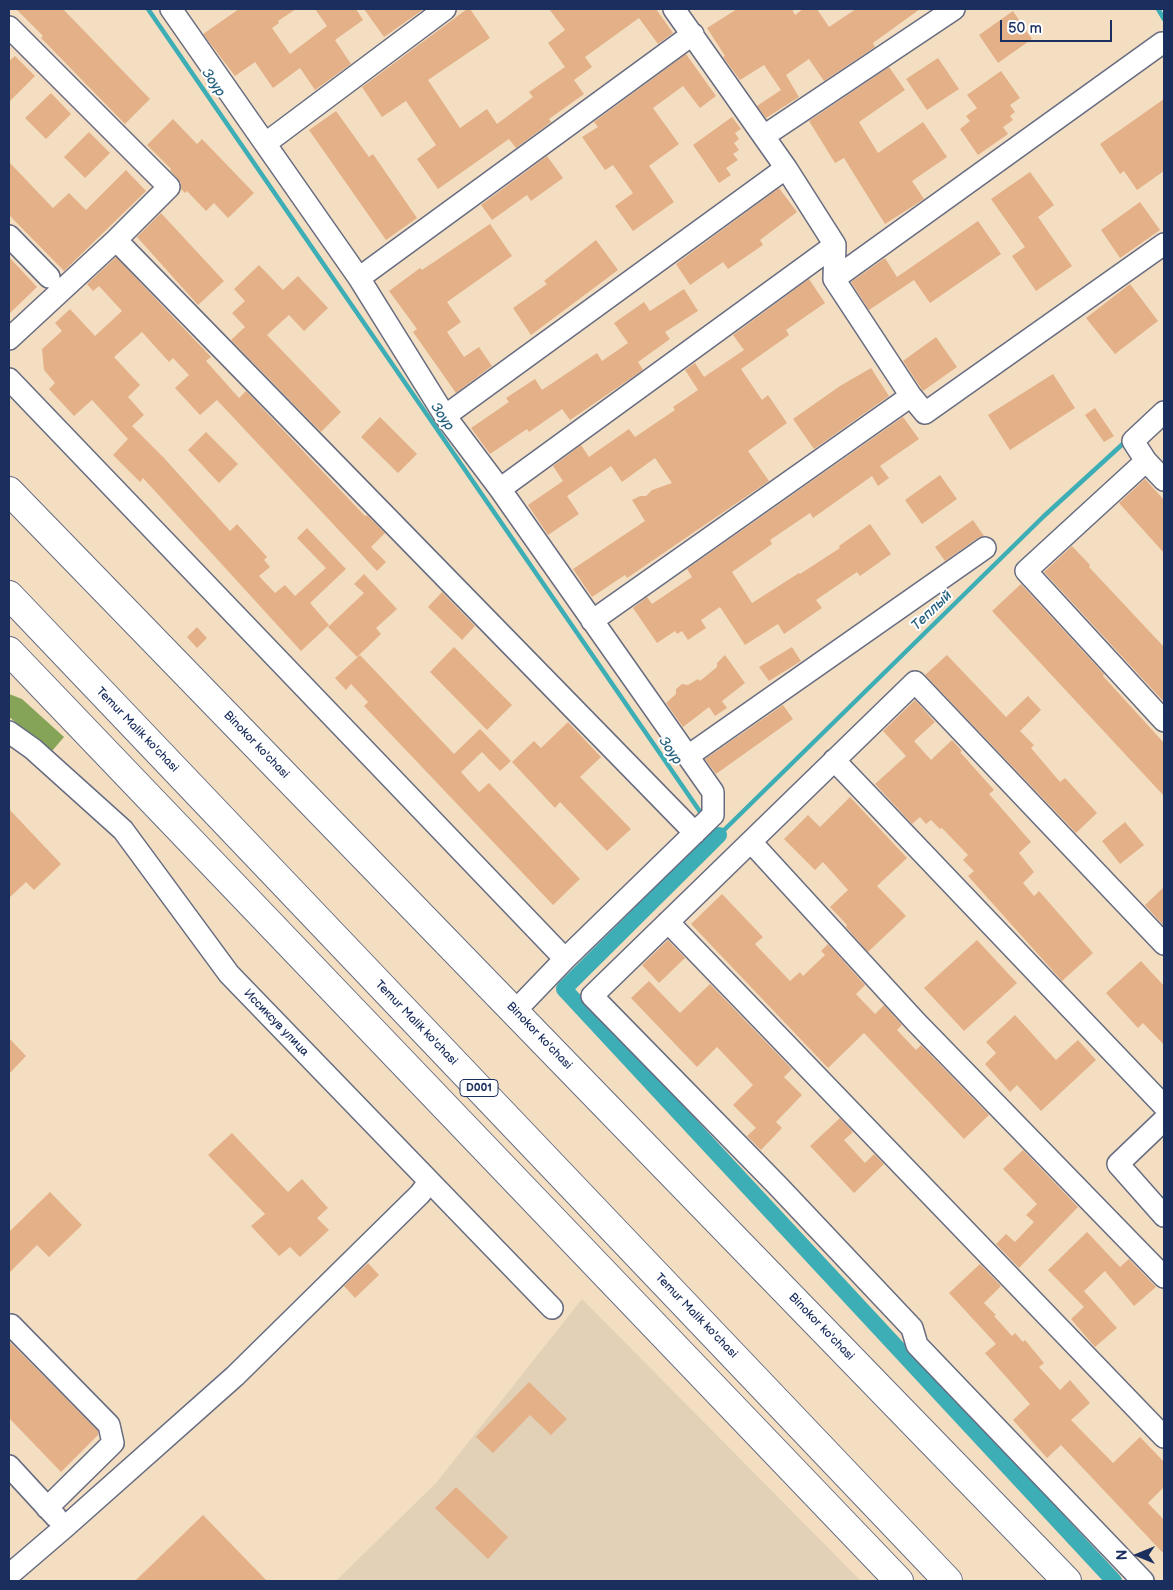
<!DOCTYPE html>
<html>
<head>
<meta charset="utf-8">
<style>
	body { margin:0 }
	#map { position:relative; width:1173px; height:1590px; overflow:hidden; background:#f3dec1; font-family:"Balsamiq Sans",sans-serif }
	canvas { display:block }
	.frame { position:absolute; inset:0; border:10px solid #1b2f5e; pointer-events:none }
	.north { position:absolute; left:1113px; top:1530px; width:50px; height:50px; -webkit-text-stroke:4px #fff; paint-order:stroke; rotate:270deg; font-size:14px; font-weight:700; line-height:20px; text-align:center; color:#1b2f5e }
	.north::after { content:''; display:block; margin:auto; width:18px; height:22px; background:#1b2f5e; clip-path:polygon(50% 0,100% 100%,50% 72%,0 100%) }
	.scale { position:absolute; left:1000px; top:20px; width:112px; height:22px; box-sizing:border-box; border:2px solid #1b2f5e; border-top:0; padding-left:6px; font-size:15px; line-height:18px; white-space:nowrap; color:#1b2f5e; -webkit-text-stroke:4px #fff; paint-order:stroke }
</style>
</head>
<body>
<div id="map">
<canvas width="1173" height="1590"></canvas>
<div class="frame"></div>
<div class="north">N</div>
<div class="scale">50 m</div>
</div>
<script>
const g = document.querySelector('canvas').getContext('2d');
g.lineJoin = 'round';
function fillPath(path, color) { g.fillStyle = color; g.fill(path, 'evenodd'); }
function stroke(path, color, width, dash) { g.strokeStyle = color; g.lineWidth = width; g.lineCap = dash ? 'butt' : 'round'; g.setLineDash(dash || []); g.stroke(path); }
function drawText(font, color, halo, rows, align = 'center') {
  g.font = font + ' "Balsamiq Sans",sans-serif'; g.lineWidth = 4; g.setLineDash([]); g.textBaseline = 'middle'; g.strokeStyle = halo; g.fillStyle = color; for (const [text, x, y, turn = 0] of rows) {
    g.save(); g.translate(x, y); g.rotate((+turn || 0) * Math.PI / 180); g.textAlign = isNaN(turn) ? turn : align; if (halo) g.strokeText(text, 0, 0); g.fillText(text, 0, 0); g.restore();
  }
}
const built = new Path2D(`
	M582,1299L861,1581H336L436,1483Z`);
const forest = new Path2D(`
	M9,694L22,699L64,737L52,751L9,717Z`);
const stream = new Path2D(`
	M148,9L703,816
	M1158,9L1164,19
	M711,826L719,835L1044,516L1126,441`);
const canal = new Path2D(`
	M719,835L564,989L1114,1581`);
const building = new Path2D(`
	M16,9H63L150,99L125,124L41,38L43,36Z
	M239,9H296L278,21L279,23L272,28L290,54L327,26L315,9H356L363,20L335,40L351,64L315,90L300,68L273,88L255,62L235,76L203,34Z
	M364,9H424L384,37Z
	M467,9H470L490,38L428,80L460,128L487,109L497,124L533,97L529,92L565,67L548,43L565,30L549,9H656L673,33L658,44L639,18L585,57L592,67L574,80L584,94L549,119L551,122L516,148L509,139L438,189L417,159L436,145L406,101L382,117L362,87Z
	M737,9H792L795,15L803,9H817L829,27L856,9H920L873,43L875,47L824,81L809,59L786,75L799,97L766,118L757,106L781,90L764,65L740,80L723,57L725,56L707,28Z
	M1013,11L1032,39L998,63L979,35Z
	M686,54L716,96L700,108L683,86L653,108L679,144L649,166L674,202L633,231L615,206L633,193L613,165L605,170L582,137L598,127L594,122Z
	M15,56L35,76L9,102V61Z
	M938,58L959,89L927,110L906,79Z
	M889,67L905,90L859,122L878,153L923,122L947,157L912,181L924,199L885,224L844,158L835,163L809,121Z
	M1001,71L1020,98L1010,105L1015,112L1010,116L1013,120L1003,127L1008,134L978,155L960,129L970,121L966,116L977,108L967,95Z
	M51,93L71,114L46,139L25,118Z
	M1164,99V171L1137,190L1124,171L1120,174L1100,144Z
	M336,111L369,157L373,154L417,218L386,240L309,130Z
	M732,117L741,129L735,133L739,139L734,143L739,150L733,154L738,160L726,168L731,175L719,183L693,145Z
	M173,119L197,144L202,139L254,193L228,218L214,203L206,211L187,191L185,193L181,189V183L178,179L170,170L171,169L147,145Z
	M89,132L110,153L85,178L64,157Z
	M547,156L563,178L531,201L527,195L492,220L481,205Z
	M9,162L53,208L69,193L86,210L126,170L146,191L64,271L9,215Z
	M1030,172L1054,205L1038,217L1072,266L1036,291L1012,256L1025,247L991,199Z
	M779,188L797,212L760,240L763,245L728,269L723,262L690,285L676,264Z
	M1140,202L1160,230L1120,258L1101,230Z
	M161,213L224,281L198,305L137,237Z
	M978,221L1001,254L930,303L914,280L869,310L851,282L885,258L897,277Z
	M490,224L512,256L447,302L461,322L447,332L464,357L479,347L492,366L456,393L413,332L417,329L389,291L420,268L422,270Z
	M596,240L618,270L531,335L513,308L547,284L544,281Z
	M9,257L37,287L9,314Z
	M116,257L211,357L206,361L239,398L246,391L365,516L367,515L385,533L371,547L386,562L377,571L217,400L200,415L175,388L189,375L173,358L169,362L142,332L114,357L140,385L128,397L144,415L132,426L164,458L230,531L237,524L267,557L264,560L270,567L259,576L275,593L285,585L295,596L326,568L297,538L307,528L346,569L310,603L329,625L301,651L143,478L140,482L113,455L128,439L92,400L74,416L49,389L55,383L44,370L42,349L62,331L55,323L70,309L95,336L122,311L99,286L93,291L87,284Z
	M259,265L283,290L298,276L328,308L304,331L289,315L267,335L341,412L321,432L231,340L245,327L232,313L245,301L234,289Z
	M809,279L825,303L786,330L789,335L741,369L762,400L768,395L787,423L748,451L769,481L627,578L625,575L592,597L573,569L645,521L632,500L640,496H646L652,490L672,483L655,458L622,482L611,466L567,496L579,514L548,535L528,505L563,481L553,466L581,445L589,457L629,429L635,437L675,410L673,407L698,390L685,370L695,363L704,377L744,350L733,335Z
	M1130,284L1158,321L1115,354L1086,318Z
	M684,289L698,311L665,332L670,339L638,362L643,370L570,420L562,409L529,432L527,429L490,454L471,428L509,402L506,398L535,379L542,390L597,353L602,361L628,343L614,323L644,302L650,311Z
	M936,337L957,367L923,391L903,361Z
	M871,368L889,396L814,449L793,419L840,386Z
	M1053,374L1075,408L1010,450L988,415Z
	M1095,408L1114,436L1104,442L1085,415Z
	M380,417L417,454L398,473L361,437Z
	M903,417L919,439L880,466L889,478L878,486L872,476L813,518L810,513L770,540L772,544L732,572L752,603L799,573L800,574L840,548L839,546L870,524L891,554L860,576L857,572L816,600L822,608L784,634L778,624L745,645L720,607L701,620L706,628L688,640L682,631L677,634L675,631L657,643L633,608L647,597L652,604L692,577L687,569Z
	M206,432L238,464L219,483L188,450Z
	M940,475L957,499L922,524L905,500Z
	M1145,479L1164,500V553L1119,503Z
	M973,520L984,536L978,538L945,561L935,547Z
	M1072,546L1090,565L1089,567L1164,647V702L1044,572Z
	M364,574L397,609L376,628L381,634L357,657L328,627L364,593L354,584Z
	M1021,584L1103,673L1104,674L1103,676L1164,743V796L992,611Z
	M442,592L475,626L462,640L428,607Z
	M197,627L207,638L197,648L187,637Z
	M454,647L512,705L487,730L430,672Z
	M792,647L801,661L769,681L759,667Z
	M360,655L454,754L480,729L511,761L500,771L482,752L461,772L479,792L489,783L580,879L553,905L364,706L368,702L351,684L346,690L335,678Z
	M725,655L745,683L722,701L727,708L715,716L709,707L683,727L666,703L676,694V689L682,684L688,685L698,679L700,681L717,667V663Z
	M947,655L1006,717L1028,696L1041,710L1020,731L1034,745L1031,748L1060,782L1065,778L1097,813L1076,833L925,675Z
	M915,700L935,722L914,741L931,760L952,740L962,751L960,752L994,790L989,794L1031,842L1019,853L1034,872L1023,883L1034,896L1039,891L1093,953L1062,981L968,876L974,871L963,860L968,855L942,828L940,829L931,820L926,824L920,817L912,824L875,784L906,756L883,731Z
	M783,705L793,719L716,774L705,759Z
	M568,722L601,757L580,777L631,829L607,851L560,802L555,808L512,762L534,741L541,748Z
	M850,797L907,858L877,886L906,916L868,952L846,927L847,925L830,907L848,890L823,862L815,870L784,839L808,815L820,827Z
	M9,809L61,864L34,890L26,882L9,898Z
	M1125,822L1144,845L1120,864L1102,841Z
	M1164,887V926L1145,905Z
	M722,894L763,937L755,944L790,981L800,972L803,976L825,955L821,951L828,944L865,985L856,994L875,1014L884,1005L902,1025L897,1030L916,1050L921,1045L989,1115L964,1139L864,1033L828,1068L691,924Z
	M668,940L685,958L659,983L642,965Z
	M977,940L1017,983L964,1031L924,988Z
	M1141,961L1164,986V1045L1143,1023L1138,1028L1106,993Z
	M649,981L680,1013L710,984L792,1069L784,1077L802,1095L776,1122L782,1128L761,1150L747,1136L756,1128L733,1105L753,1085L717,1047L697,1067L631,998Z
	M1015,1015L1056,1060L1078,1040L1096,1060L1041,1111L1017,1085L1010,1092L985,1064L996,1053L986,1042Z
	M9,1038L26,1056L9,1074Z
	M840,1118L853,1132L844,1140L865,1163L874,1154L884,1164L854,1193L810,1146Z
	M232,1133L288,1192L302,1179L328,1208L317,1218L329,1230L300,1257L290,1247L279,1256L251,1226L265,1214L208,1155Z
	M1023,1150L1078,1207L1019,1268L996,1244L1006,1234L1015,1242L1034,1222L1026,1215L1037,1204L1003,1169Z
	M50,1192L82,1225L49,1257L37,1245L9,1273V1232Z
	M1087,1232L1120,1267L1129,1259L1156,1287L1134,1306L1105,1271L1084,1291L1117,1328L1095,1347L1071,1319L1084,1307L1048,1270Z
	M368,1263L379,1275L355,1298L344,1286Z
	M980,1264L1001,1286L984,1303L996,1315L994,1316L1012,1336L1015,1333L1023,1342L1025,1340L1044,1363L1039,1367L1060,1390L1070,1380L1090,1403L1071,1420L1113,1463L1140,1437L1164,1462V1487L1148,1503L1164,1520V1554L1061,1445L1047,1458L1013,1420L1030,1404L985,1353L996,1344L949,1293Z
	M9,1341L98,1431V1435L61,1472L9,1418Z
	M529,1382L567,1419L551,1435L530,1415L493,1453L476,1437Z
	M456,1487L508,1537L488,1559L435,1508Z
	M203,1515L267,1581H135Z`);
const minor = new Path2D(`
	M171,9L359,278L445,416L500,489L713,792V815L565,959L515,1011
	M674,9L786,168L835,245L834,279L911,396
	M9,27L169,187L116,240L9,339
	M764,136L954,9
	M266,143L445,9
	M9,236L49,277
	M116,240L695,833
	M359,278L693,34
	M834,279L1162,43
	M9,379L565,959
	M1164,412L1133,441L1146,461L1164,480
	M445,416L786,168
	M1146,461L1026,571L1164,721
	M500,489L835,245
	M592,621L911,396L925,413L1164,244
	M9,732L33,749L123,830L229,974L552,1308
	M688,756L985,548
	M834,760L1164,1106
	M751,842L916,1022L1164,1277
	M668,922L1164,1437
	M1164,1120L1118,1164L1164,1216
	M11,1325L109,1425L113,1443L47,1508
	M9,1466L56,1517
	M9,1575L65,1527L235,1376L420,1194L429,1182
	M1143,1581L917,1345L912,1328L778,1186L592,996L915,682L1164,944`);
const major = new Path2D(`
	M9,491L1067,1581`);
const highway = new Path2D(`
	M9,595L948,1581
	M9,651L899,1581`);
const shields = [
	[479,1088,38]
];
const shieldNames = [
	["D001",479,1088]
];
const streetNames = [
	["Temur Malik ko'chasi",137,730,46],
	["Binokor ko'chasi",256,745,46],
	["Иссиксув улица",276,1023,46],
	["Temur Malik ko'chasi",416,1023,46],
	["Binokor ko'chasi",539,1036,46],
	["Temur Malik ko'chasi",696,1316,46],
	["Binokor ko'chasi",821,1327,46]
];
const waterNames = [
	["Зоур",213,83,56],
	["Зоур",442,417,56],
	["Теплый",932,611,-44],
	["Зоур",670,751,56]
];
fillPath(built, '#e2d1b6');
fillPath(forest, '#85a458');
stroke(stream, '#3daeb5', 4.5);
stroke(canal, '#3daeb5', 16);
fillPath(building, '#e4b088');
stroke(minor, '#676c81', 24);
stroke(major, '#676c81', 30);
stroke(highway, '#676c81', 30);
stroke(minor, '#fff', 21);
stroke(major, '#fff', 28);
stroke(highway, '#fff', 28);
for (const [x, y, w] of shields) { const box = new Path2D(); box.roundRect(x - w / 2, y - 8.5, w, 17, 4); g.fillStyle = '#fff'; g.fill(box); stroke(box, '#1b2f5e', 1); }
drawText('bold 11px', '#1b2f5e', null, shieldNames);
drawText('12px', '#1b2f5e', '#fff', streetNames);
drawText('italic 14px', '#296281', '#fff', waterNames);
</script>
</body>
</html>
